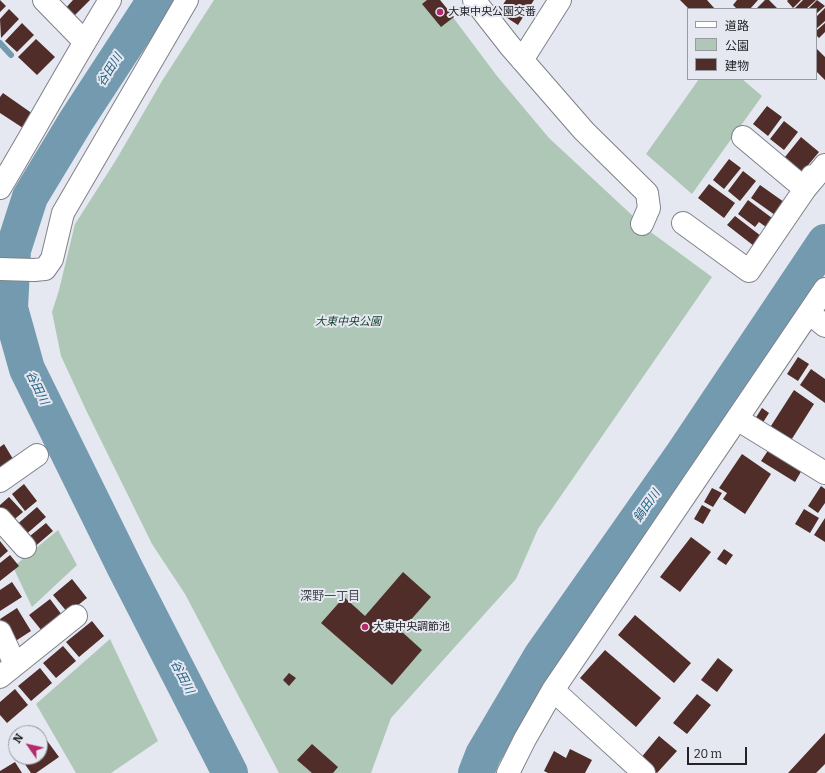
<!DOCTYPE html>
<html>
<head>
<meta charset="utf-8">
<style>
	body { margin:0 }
	#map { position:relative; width:825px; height:773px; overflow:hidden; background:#e6e8f1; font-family:Bitter,"Noto Sans JP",serif }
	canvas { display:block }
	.legend { position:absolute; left:687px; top:8px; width:130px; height:72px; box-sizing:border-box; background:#e6e8f1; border:1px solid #989aa1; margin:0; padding:5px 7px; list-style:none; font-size:12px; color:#242428 }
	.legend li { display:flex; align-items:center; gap:8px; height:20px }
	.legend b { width:20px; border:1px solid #989aa1 }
	.north { position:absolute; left:8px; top:725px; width:40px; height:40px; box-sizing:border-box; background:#e6e8f1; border:1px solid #989aa1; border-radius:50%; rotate:304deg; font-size:11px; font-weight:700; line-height:16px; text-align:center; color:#242428 }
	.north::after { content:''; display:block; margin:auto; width:14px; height:18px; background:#b42b6a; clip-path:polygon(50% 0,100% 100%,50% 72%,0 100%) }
	.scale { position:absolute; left:687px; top:747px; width:60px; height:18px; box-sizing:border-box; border:2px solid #242428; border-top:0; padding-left:5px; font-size:12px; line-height:14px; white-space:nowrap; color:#242428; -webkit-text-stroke:3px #e6e8f1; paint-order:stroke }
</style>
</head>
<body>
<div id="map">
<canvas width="825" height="773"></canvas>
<ul class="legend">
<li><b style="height:5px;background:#fff"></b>道路</li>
<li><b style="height:11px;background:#aec7b6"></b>公園</li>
<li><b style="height:11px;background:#502d28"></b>建物</li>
</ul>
<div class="north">N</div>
<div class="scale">20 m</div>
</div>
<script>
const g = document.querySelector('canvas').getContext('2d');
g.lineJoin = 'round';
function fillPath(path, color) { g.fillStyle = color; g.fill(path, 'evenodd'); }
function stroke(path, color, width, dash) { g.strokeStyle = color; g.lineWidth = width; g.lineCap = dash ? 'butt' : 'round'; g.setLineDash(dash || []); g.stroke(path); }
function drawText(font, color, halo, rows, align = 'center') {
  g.font = font + ' Bitter,"Noto Sans JP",serif'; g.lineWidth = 4; g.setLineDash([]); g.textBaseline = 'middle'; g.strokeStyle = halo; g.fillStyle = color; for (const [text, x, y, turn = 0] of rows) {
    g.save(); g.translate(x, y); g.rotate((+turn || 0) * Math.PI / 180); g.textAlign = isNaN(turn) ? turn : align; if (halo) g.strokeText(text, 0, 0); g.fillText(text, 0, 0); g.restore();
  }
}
const green = new Path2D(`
	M214,0H440L497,76L549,138L648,230L712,277L538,529L516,579L391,718L371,773H279L185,594L152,544L86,410L61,356L52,312L59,290L75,224L116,160L162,81Z
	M699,79H742L762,96L692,194L646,154Z
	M58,530L77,565L32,607L13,567Z
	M110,639L158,741L111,773H76L36,704Z`);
const stream = new Path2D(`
	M0,43L11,55`);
const river = new Path2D(`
	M155,0L76,121L30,197L13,250L10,308L27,369L125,568L230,773
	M476,773L483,755L542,655L683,454L825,242`);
const building = new Path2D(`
	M0,0L6,6L0,12Z
	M73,0H90L72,18L64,10Z
	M427,0H440L454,17L441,27L422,4Z
	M506,0H534L518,25L498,12Z
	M680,0H707L715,9H689Z
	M737,0H758L750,9H737L733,5Z
	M765,0H769L778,9H756Z
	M788,0H801L793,8L787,1Z
	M803,0H816L806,9H794Z
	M817,0L825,6L816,14V9H808Z
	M825,8V21L816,29V17Z
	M9,9L19,19L1,38L0,19Z
	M22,23L34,35L17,52L5,41Z
	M825,23V32L819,38L816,35V31Z
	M36,39L55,57L37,75L18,57Z
	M816,48L825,57V80L816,71Z
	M3,93L33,114L23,128L0,113V97Z
	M767,106L782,117L768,136L753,124Z
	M784,121L798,132L784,150L770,139Z
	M801,137L819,152L799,176L781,162Z
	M729,159L741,168L724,189L713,180Z
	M743,171L756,181L740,201L728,191Z
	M709,184L735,203L724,218L698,198Z
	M760,185L784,202L775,215L751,198Z
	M748,200L772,218L766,227L759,222L755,227L738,214Z
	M735,216L761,236L754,246L727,225Z
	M798,357L809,364L798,381L787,374Z
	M811,369L825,379V403L800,385Z
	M794,390L814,404L790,442L769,429Z
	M762,408L769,413L762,424L755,419Z
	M4,444L16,464L0,474V447Z
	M769,449L802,470L795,482L761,461Z
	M742,454L771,474L745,514L723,499L727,493L719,488Z
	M24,484L37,501L25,511L12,494Z
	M821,486L825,489V503L818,513L808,506Z
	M712,488L722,493L713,507L704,502Z
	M9,497L23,512L10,523L0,512V505Z
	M702,505L711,510L703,524L694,519Z
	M37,507L46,517L23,537L14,527Z
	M804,509L819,518L810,533L795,524Z
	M825,518V542L814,535Z
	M46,523L53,531L32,549L25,540Z
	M691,537L711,552L680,592L660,577Z
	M0,541L8,551L0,558Z
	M724,549L733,555L726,565L717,559Z
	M10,555L19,566L0,581V563Z
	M403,572L431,597L401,631L422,650L392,685L321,623L344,597L365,616Z
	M72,579L87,598L68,613L53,595Z
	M12,582L22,597L0,611V590Z
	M50,599L62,615L42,631L29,615Z
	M17,608L31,631L14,642L0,619Z
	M635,615L691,663L674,683L618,635Z
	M92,621L104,636L79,657L66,642Z
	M63,646L76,661L56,678L43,663Z
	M605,650L661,698L636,727L580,678Z
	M718,658L733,670L717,692L701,680Z
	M40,668L52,683L31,701L18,686Z
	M289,673L296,678L289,686L283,680Z
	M15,689L28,705L7,723L0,715V702Z
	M697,694L711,705L687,734L673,723Z
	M37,727L59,757L36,773H31L20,757H40V733H30Z
	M825,733V764L816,773H788Z
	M659,736L677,751L657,773L640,759Z
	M312,744L338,767L333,773H312L297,760Z
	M570,749L592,760L585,773H548L544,771L554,751L566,758Z
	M15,762L22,773H0V771Z`);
const minor = new Path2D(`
	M44,0L84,41
	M743,137L805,189L812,176
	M683,223L749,271L805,189L825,165
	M0,269L34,270
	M737,419L825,473
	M0,481L37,455
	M0,519L25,547
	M0,632L15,664
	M0,677L76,616`);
const tertiary = new Path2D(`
	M474,0L510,46L584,131L647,193L649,208L642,224
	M522,60L560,0
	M0,188C37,126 72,62 110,0
	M34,270L45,269L52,259L63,213L187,0
	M809,313L825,326
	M553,690L644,773
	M508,773L525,739L553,690L825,289`);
const markers = [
	[440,12,4,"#b42b6a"],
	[365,627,4,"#b42b6a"]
];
const poiNames = [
	["大東中央公園交番",448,12],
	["大東中央調節池",373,627]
];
const parkNames = [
	["大東中央公園",348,322]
];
const waterNames = [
	["谷田川",110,70,-58],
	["谷田川",37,388,64],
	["鍋田川",647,506,-55],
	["谷田川",182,677,63]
];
const neighbourhoodNames = [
	["深野一丁目",330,597]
];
fillPath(green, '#aec7b6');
stroke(stream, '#749ab0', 6);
stroke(river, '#749ab0', 36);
fillPath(building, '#502d28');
stroke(minor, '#7f8189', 24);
stroke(tertiary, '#7f8189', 24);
stroke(minor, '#fff', 22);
stroke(tertiary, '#fff', 22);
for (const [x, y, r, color] of markers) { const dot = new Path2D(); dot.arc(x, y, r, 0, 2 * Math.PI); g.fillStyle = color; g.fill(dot); stroke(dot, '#e6e8f1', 1.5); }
drawText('11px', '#242428', '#e6e8f1', poiNames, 'left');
drawText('italic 11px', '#103f26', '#e6e8f1', parkNames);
drawText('italic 12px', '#1d5f7f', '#e6e8f1', waterNames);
drawText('12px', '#46484f', '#e6e8f1', neighbourhoodNames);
</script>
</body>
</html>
